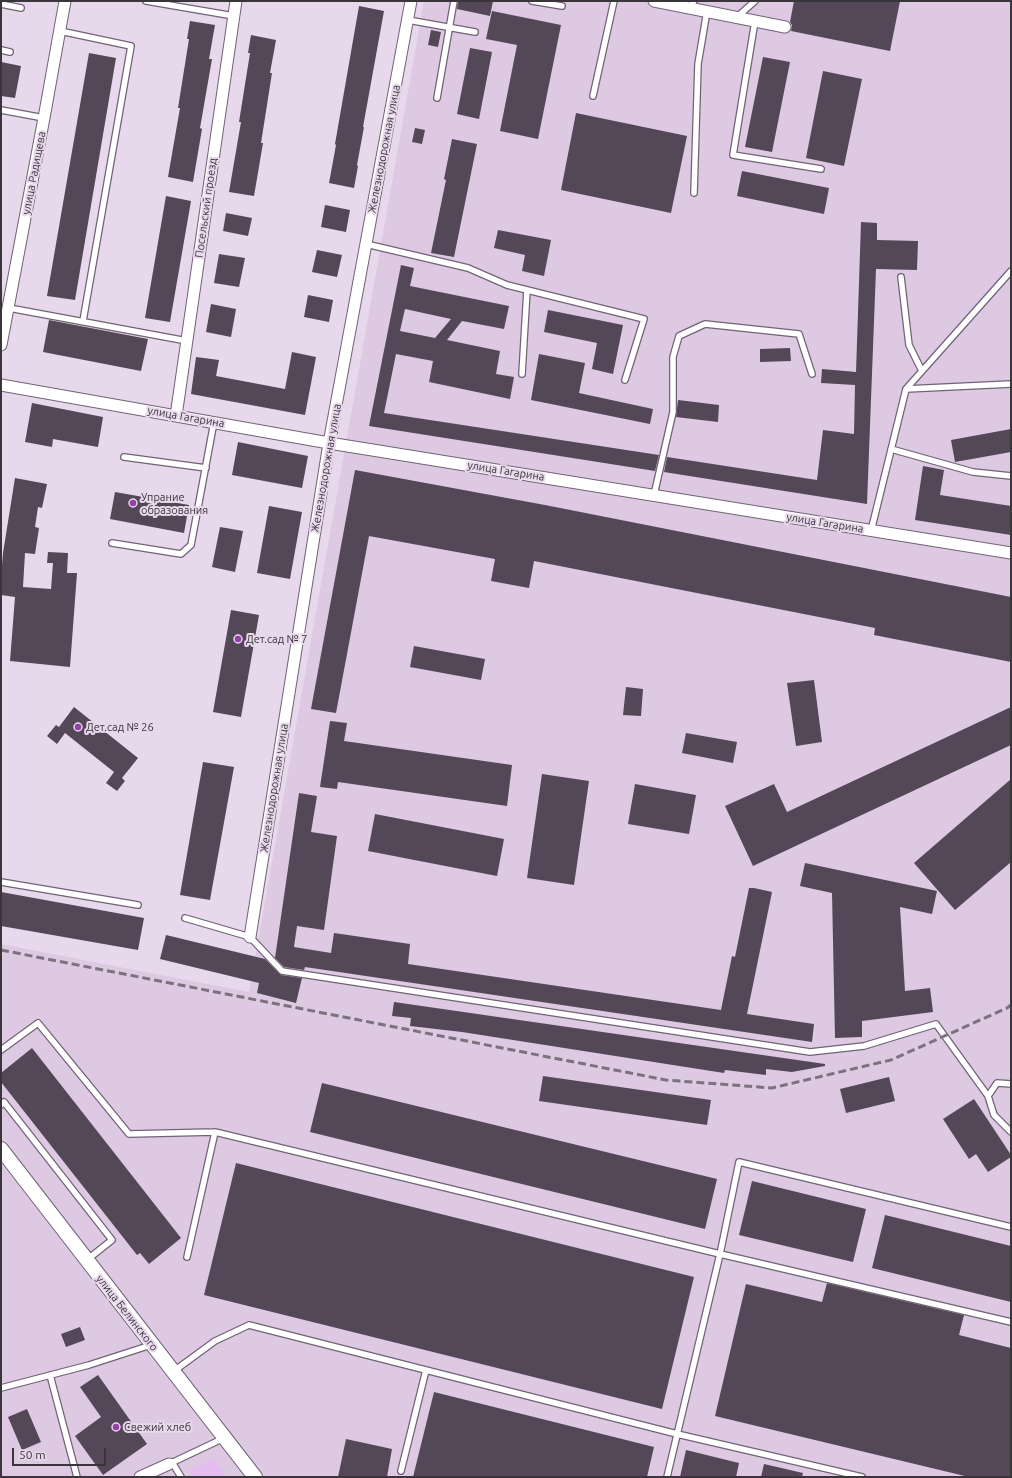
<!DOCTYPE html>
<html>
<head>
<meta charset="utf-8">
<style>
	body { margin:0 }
	#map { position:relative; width:1012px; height:1478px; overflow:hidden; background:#e8d8ec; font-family:Ubuntu,sans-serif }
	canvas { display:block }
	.frame { position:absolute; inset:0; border:2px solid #3a343b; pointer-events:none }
	.scale { position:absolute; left:12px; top:1448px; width:94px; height:18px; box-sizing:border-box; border:2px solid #3a343b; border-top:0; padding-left:5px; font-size:12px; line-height:14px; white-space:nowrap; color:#3a343b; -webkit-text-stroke:3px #e8d8ec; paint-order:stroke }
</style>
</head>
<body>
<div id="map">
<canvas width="1012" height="1478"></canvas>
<div class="frame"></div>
<div class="scale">50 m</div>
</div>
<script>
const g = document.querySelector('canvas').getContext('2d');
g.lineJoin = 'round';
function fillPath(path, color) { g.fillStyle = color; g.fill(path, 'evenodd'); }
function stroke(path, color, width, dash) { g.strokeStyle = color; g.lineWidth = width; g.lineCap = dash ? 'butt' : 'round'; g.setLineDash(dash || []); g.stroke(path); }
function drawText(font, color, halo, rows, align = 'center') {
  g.font = font + ' Ubuntu,sans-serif'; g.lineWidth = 4; g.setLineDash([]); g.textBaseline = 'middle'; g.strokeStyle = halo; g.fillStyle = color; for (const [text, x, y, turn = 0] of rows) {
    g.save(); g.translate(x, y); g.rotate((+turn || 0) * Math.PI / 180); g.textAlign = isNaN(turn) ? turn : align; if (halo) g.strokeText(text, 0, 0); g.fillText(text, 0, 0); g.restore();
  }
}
const built = new Path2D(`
	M424,1H1011V1477H1V944L249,992Z`);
const green = new Path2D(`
	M214,1459L227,1477H194L189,1470Z`);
const building = new Path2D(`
	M458,1H493L490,16L457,9Z
	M794,1H900L890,51L791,31L792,25L790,22Z
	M359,6L384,11L363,127H364L357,165L358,166L354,188L329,183L336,145L335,144Z
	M492,11L561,25L538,139L500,131L517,45L486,39Z
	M190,21L215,25L209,59H212L200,128L202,129L193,182L168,177L180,108H178L189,39H187Z
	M431,30L441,32L438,47L428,45Z
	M251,35L276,40L270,73H272L261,143H263L254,196L229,192L241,122H239L250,53H248Z
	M470,48L492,52L479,119L457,114Z
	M89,53L116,58L75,300L47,296Z
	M763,57L790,62L772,152L745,147Z
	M1,62L21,66L15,98L1,96Z
	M823,71L862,79L844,166L806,158Z
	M576,113L687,136L671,213L561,190Z
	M415,128L425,130L422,144L412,142Z
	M452,139L477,144L454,257L431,253L446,180L444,179Z
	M742,171L829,188L824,214L737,196Z
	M166,196L191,201L170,322L145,318Z
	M325,205L350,210L346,232L321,227Z
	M226,213L252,218L248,236L223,231Z
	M861,222L877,223V240L918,241L917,270L876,269L867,504L664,472L667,457L817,480L823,430L854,434L855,385L821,383L822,369L856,372Z
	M498,230L551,240L544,276L522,271L525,255L494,248Z
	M317,250L342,255L337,277L312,272Z
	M219,254L245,258L239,287L214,283Z
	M401,265L414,268L410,286L509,306L504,329L462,321L447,340L500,351L496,374L514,377L510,399L429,382L433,361L396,354L384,413L659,455L655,471L369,426ZM405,309L451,319L435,338L400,331Z
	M308,295L333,300L329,322L304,317Z
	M211,304L236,309L231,337L206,332Z
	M548,310L623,325L613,374L592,369L597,343L544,332Z
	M49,320L148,339L141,371L43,352Z
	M790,348L791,361L760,362V349Z
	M292,352L316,357L305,415L191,394L196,357L219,360L216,376L285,389Z
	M539,354L585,363L579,393L653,409L650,424L531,400Z
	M678,400L719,405L718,422L676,417Z
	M32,403L103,417L98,447L53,439L52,447L25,442Z
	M1011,429V452L955,462L951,440Z
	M238,442L308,456L302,488L232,475Z
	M923,466L944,470L940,495L1011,506V535L915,520Z
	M355,470L545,505L1011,597V662L874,635L875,628L534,561L529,588L491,581L495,559L369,536L336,713L311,709Z
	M15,478L47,484L42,508L38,507L35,527L39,528L35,554L25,553L23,587L51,589L53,563H47L48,552L68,553L67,573H77L70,667L10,661L15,597L1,595V577L3,553Z
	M115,492L189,505L184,533L110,519Z
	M269,506L302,512L290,579L257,573Z
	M220,527L243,531L235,572L212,567Z
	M231,610L259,615L241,717L213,712Z
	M414,646L485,659L481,680L410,667Z
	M814,680L822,742L796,746L787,683Z
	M626,687L643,689L641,716L623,715Z
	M74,707L138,758L122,778L125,781L117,791L106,783L114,772L65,733L57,744L47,736L56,725L59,727Z
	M1011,707V745L753,866L725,806L774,784L787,812Z
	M330,721L347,723L344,741L512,765L507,806L338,782L337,789L320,787Z
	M686,733L737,742L733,763L682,753Z
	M203,762L234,767L210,900L180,895Z
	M542,774L589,781L574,885L527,878Z
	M1011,779V862L955,910L914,863Z
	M635,784L696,795L689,834L628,824Z
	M299,793L317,796L311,832L337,836L324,930L297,926L294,947L331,953L334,933L410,944L408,964L721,1010L732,956L735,957L749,888H754L772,892L747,1014L814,1024L812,1042L305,967L304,970L284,967L275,958Z
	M375,814L504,839L497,876L368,851Z
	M805,863L937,891L932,914L900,907L905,991L930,988L933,1012L862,1021V1037L835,1038L832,893L800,886Z
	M1,892L144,918L138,950L1,926Z
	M166,935L265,959L281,975L302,978L296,1003L257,993L259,983L160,959Z
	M394,1002L825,1064V1066L792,1072L766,1069V1075L725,1070L724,1073L462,1032L410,1026L411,1018L392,1016Z
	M32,1048L181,1238L149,1264L140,1253L137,1255L1,1082V1073Z
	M543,1076L711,1100L707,1125L539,1101Z
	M889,1077L895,1101L846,1113L840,1089Z
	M322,1083L717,1179L705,1229L310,1132Z
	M974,1099L1011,1155V1157L988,1172L976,1154L969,1159L943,1119Z
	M236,1163L694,1277L662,1409L204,1295Z
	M752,1181L866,1209L853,1262L739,1235Z
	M885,1215L1011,1246V1302L872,1268Z
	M827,1283L964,1315L959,1335L1011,1348V1477H969L715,1416L746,1284L822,1302Z
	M80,1327L85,1340L66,1347L61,1334Z
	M98,1375L147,1444L103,1475L75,1436L101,1417L80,1387Z
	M434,1392L654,1447L647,1477H413Z
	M27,1409L41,1442L22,1450L8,1417Z
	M346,1439L392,1449L387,1477H338Z
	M686,1450L739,1463L736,1477H680Z
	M764,1464L803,1473L802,1477H761Z`);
const service = new Path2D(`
	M146,1L234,16
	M532,1L562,6
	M1,4L21,8
	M689,8L694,1
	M737,17L755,1
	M408,20L475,32
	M755,21L733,155L821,169
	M60,31L131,46L83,321
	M1,50L10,52
	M593,96L614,1
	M437,98L454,1
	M1,110L44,118
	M694,193L698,64L707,11
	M366,244L468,268L507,285L644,319L625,380
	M901,277L909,345L922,371
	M9,308L187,341
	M522,374L527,290
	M906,389L1011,271
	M891,449L973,472L1011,476
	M124,457L206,468
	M654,495L673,412V357L679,336L705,324L799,334L812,374
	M871,531L906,389L1011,384
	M112,543L181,554L191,545L214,422
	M1,882L138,905
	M185,918L250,937L282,971L810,1052L864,1046L936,1024L988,1096L994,1115L1011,1132
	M1,1050L38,1023L129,1134L215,1132L187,1257
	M988,1096L997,1083L1011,1084
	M1,1105L4,1102L112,1240L88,1259
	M215,1132L720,1254L739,1162L1011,1227
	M174,1371L215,1341L249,1325L677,1434L862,1477
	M50,1375L77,1477
	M1,1388L89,1365L151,1345
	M172,1462L181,1477
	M169,1464L224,1438
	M401,1471L426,1370
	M667,1477L720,1254L1011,1322`);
const minor = new Path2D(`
	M654,1L785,27
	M1,345L44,118L65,1
	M1,385L329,443L1011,553
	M176,416L236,1
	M250,937L329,443L411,1
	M140,1477L169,1464`);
const tertiary = new Path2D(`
	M1,1149L255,1477`);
const rail = new Path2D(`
	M1,950L666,1080L772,1088L891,1060L1007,1008L1011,1005`);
const markers = [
	[133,503,4,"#963eab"],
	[238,639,4,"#963eab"],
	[78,727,4,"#963eab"],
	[116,1427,4,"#963eab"]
];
const streetNames = [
	["Железнодорожная улица",384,149,-79],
	["улица Радищева",34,173,-79],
	["Посельский проезд",206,208,-82],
	["улица Гагарина",186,417,10],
	["Железнодорожная улица",326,468,-80],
	["улица Гагарина",506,471,9],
	["улица Гагарина",825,523,9],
	["Железнодорожная улица",274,788,-81],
	["улица Белинского",127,1313,52]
];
const poiNames = [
	["Упрание",141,497],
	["образования",141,510],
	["Дет.сад № 7",246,639],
	["Дет.сад № 26",86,727],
	["Свежий хлеб",124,1427]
];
fillPath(built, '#dec9e3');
fillPath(green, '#e5bcef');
fillPath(building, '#544757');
stroke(service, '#716375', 8);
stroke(minor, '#716375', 13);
stroke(tertiary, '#716375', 16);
stroke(service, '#fff', 5.5);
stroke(minor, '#fff', 11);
stroke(tertiary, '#fff', 14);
stroke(rail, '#7b727d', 3, [8, 4]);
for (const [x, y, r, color] of markers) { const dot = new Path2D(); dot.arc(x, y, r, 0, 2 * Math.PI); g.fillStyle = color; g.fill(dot); stroke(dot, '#e8d8ec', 1.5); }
drawText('11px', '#3a343b', '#e8d8ec', streetNames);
drawText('11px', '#3a343b', '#e8d8ec', poiNames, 'left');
</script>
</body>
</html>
